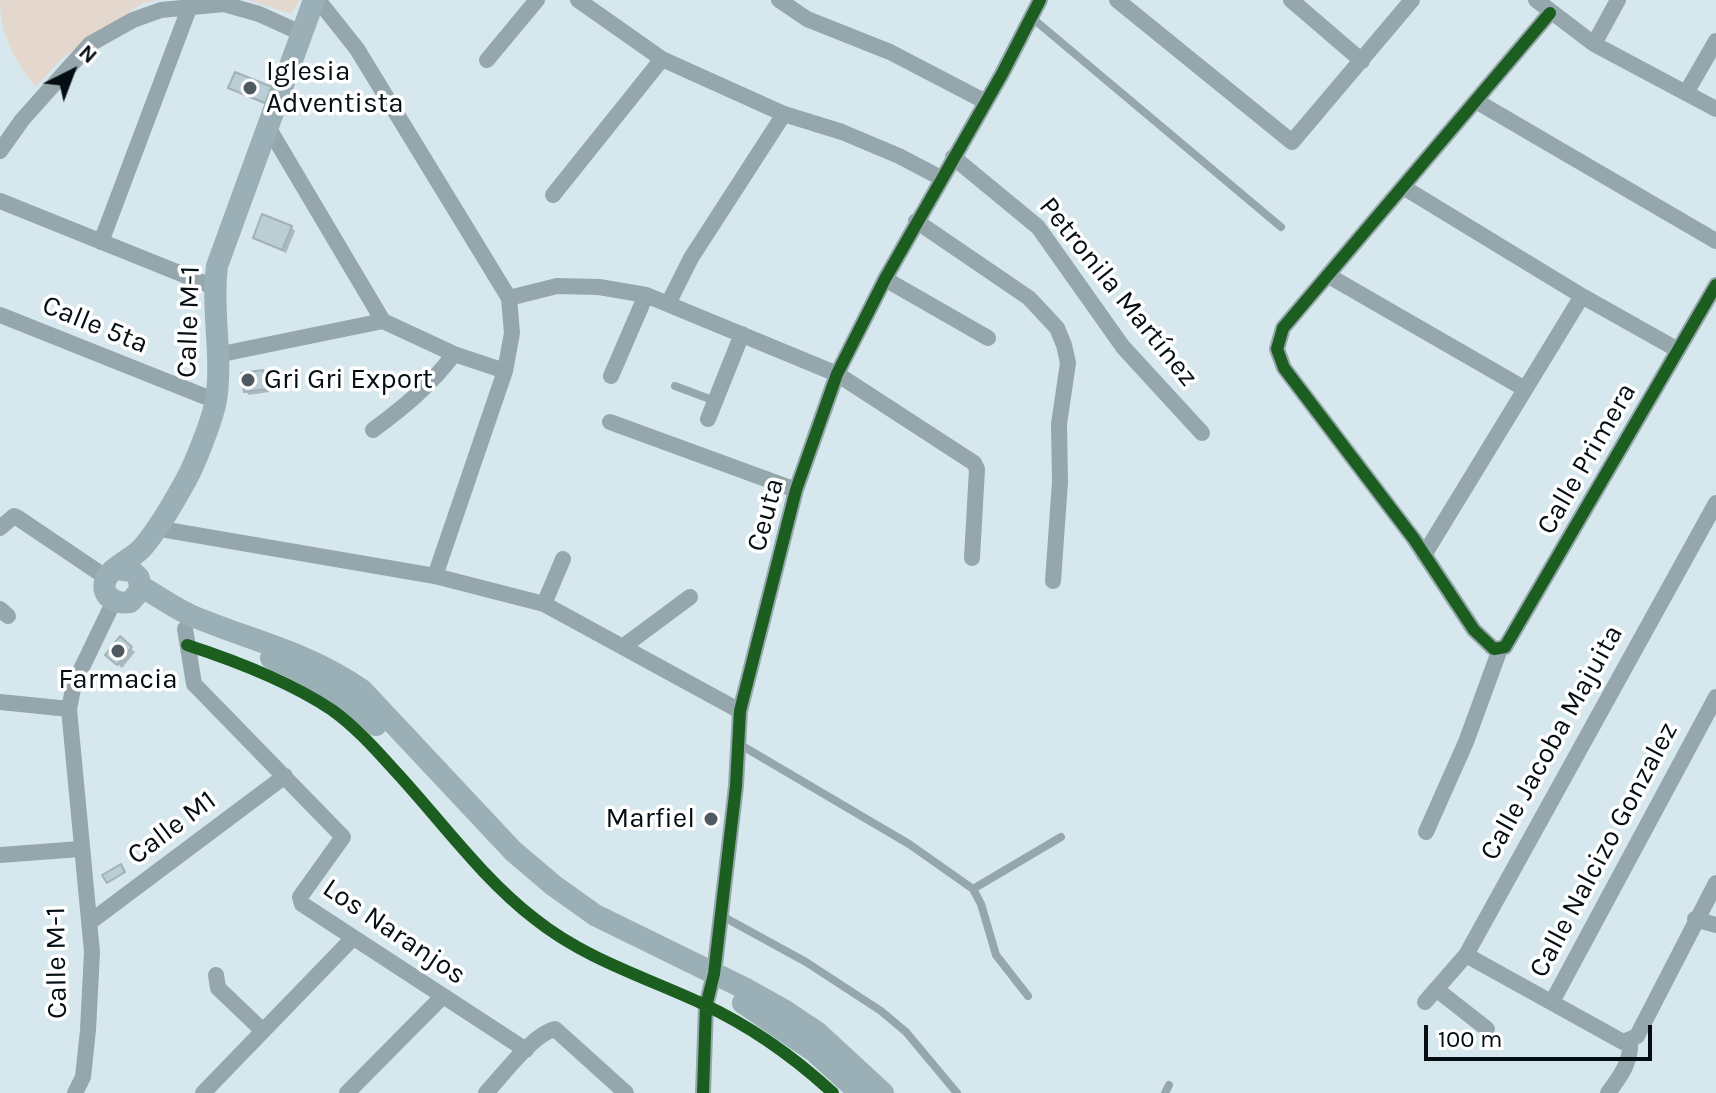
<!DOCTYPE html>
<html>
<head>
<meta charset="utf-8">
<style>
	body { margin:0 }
	#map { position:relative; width:1716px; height:1093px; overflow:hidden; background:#d6e7ed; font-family:Karla,sans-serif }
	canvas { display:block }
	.north { position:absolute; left:32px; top:32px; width:80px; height:80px; -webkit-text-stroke:6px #fff; paint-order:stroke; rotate:42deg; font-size:22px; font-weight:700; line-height:32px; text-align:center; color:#050e12 }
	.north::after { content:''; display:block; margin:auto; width:28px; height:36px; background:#050e12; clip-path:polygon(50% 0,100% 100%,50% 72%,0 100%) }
	.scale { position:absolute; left:1424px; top:1025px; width:228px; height:36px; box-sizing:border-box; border:4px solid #050e12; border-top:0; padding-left:10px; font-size:24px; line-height:28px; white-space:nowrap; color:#050e12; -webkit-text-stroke:6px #fff; paint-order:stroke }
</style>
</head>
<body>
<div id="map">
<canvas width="1716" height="1093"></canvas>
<div class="north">N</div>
<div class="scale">100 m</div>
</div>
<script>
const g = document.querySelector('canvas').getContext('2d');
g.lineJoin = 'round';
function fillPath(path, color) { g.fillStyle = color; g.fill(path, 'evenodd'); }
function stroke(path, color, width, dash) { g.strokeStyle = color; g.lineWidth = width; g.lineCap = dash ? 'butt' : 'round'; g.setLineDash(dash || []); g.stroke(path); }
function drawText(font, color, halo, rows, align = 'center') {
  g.font = font + ' Karla,sans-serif'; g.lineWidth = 7; g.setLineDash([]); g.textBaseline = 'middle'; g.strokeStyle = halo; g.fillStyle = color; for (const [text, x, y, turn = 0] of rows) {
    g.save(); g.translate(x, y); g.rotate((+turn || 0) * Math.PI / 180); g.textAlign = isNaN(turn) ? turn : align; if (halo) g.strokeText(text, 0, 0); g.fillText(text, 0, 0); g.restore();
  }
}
const green = new Path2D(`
	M0,0H160L143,3L62,58L36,87C15,62 0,34 0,0Z
	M249,0H300L291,14Z`);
const shadow = new Path2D(`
	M230,88L271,89L269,106L234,91Z
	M291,227L295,231L286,253L255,238Z
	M263,372L267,376L269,392L249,395L245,391Z
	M120,639L135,652L122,668L107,655Z`);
const building = new Path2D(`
	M235,72L272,87L265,103L228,88Z
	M262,214L292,226L282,250L253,238Z
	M263,370L266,389L244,392L241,373Z
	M120,636L132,647L117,665L105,655Z
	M121,864L125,872L107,883L102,875Z`);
const lane = new Path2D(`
	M1031,17L1281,227
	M675,386L715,401
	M739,744L909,844L973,889L981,904L996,955L1028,996
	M973,889L1061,837
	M722,916L806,962L881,1011L906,1032L957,1093
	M1165,1093L1169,1085`);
const street = new Path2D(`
	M318,0L357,49L509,298L512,333L505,371L435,576
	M578,0L662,59L784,114L842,132L899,156L941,178
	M779,0L807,19L890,52L986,102
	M1117,0L1292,142L1412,0
	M1291,0L1362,61
	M1536,0L1594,44L1716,109
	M1550,13L1283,328L1277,349L1284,368L1414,539L1474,630L1494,649L1505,647L1716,285
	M1594,44L1618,0
	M487,60L537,0
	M1686,93L1716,41
	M1476,101L1716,241
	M268,127L383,321L454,354L505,371
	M0,151L22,120L90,44L133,20L161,10L224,4L259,14L301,33
	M953,157L1038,227L1123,347L1202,433
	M1403,187L1582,296L1678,350
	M553,195L662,59
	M0,201L214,287
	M916,221L1029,298L1057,328L1064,345L1068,363L1059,424L1060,482L1053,581
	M101,242L190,6
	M1329,276L1525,389
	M885,279L988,338
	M509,298L557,286L599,287L646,295L837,374L974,463L977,469L972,558
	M668,304L691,258L784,114
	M0,315L216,401
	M217,355L383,321
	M611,376L646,295
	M708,419L742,334
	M610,422L796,490
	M373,430C404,407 431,385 454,354
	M0,528L14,516L18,518L107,578
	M155,528L435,576L544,604L740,711
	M1424,555L1582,296
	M544,604L563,559
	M0,609L8,616
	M185,629L194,684L343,837L300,897L302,904L526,1050
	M624,646L690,597
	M0,702L69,709
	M1426,832L1466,742L1500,649
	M0,855L80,849
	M1695,919L1716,925
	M90,922L285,776
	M1466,955L1623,1042L1637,1036L1716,883
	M216,975L218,988L263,1031
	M1436,989L1487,1029
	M1425,1002L1466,955L1716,503
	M1552,1002L1716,697
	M75,1093L83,1077L88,1030L92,952L69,709L74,684L114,601
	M203,1093L353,938
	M347,1093L443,996
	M486,1093C502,1076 533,1034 555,1029L626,1093
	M703,1093L706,1006L714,974L736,786L740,711L796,490L837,374L885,279L1002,74L1040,0
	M1608,1093C1620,1077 1632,1061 1630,1040`);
const secondary = new Path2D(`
	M117,569L132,571L139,578L140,591L130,602C116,605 99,596 106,579C112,566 133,559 143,547C159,528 174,502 186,480C195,464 213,418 216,400C223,356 211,310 217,266L314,0
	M141,586C157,596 173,607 190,615C251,641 306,651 362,690L513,851L553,885L595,915L748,990L782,1009L818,1033L883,1093
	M271,658C310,675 346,695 376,725
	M743,1003L815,1052L860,1093`);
const cycleway = new Path2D(`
	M1550,13L1283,328L1277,349L1284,368L1414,539L1474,630L1494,649L1505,647L1716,285
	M187,645C236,661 289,681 332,710C356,727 377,751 397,773C442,822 482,878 535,919C585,959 645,977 703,1004C752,1027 793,1056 833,1093
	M703,1093L706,1006L714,974L736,786L740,711L796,490L837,374L885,279L1002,74L1040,0`);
const markers = [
	[250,88,8,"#4e5a5f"],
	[248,380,8,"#4e5a5f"],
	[118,651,8,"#4e5a5f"],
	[711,819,8,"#4e5a5f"]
];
const poiNames = [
	["Iglesia",266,72],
	["Adventista",266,104],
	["Gri Gri Export",264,380],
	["Farmacia",118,680,"center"],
	["Marfiel",695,819,"right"]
];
const streetNames = [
	["Petronila Martínez",1118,292,51],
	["Calle M-1",189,322,-88],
	["Calle 5ta",95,325,22],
	["Calle Primera",1587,459,-60],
	["Ceuta",766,515,-75],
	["Calle Jacoba Majuita",1552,743,-61],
	["Calle M1",172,828,-37],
	["Calle Nalcizo Gonzalez",1604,850,-62],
	["Los Naranjos",394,932,34],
	["Calle M-1",57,963,-91]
];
fillPath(green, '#e4d8ce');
fillPath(shadow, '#0003');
fillPath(building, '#baced5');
stroke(building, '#a4b1b5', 2);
stroke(lane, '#95a7ac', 8);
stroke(street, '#95a7ac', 16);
stroke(secondary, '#9aafb6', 22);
stroke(cycleway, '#1b5e20', 12);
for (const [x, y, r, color] of markers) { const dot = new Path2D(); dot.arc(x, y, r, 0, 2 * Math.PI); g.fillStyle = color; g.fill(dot); stroke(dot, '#fff', 3); }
drawText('28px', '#050e12', '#fff', poiNames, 'left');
drawText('28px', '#050e12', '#fff', streetNames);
</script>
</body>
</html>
